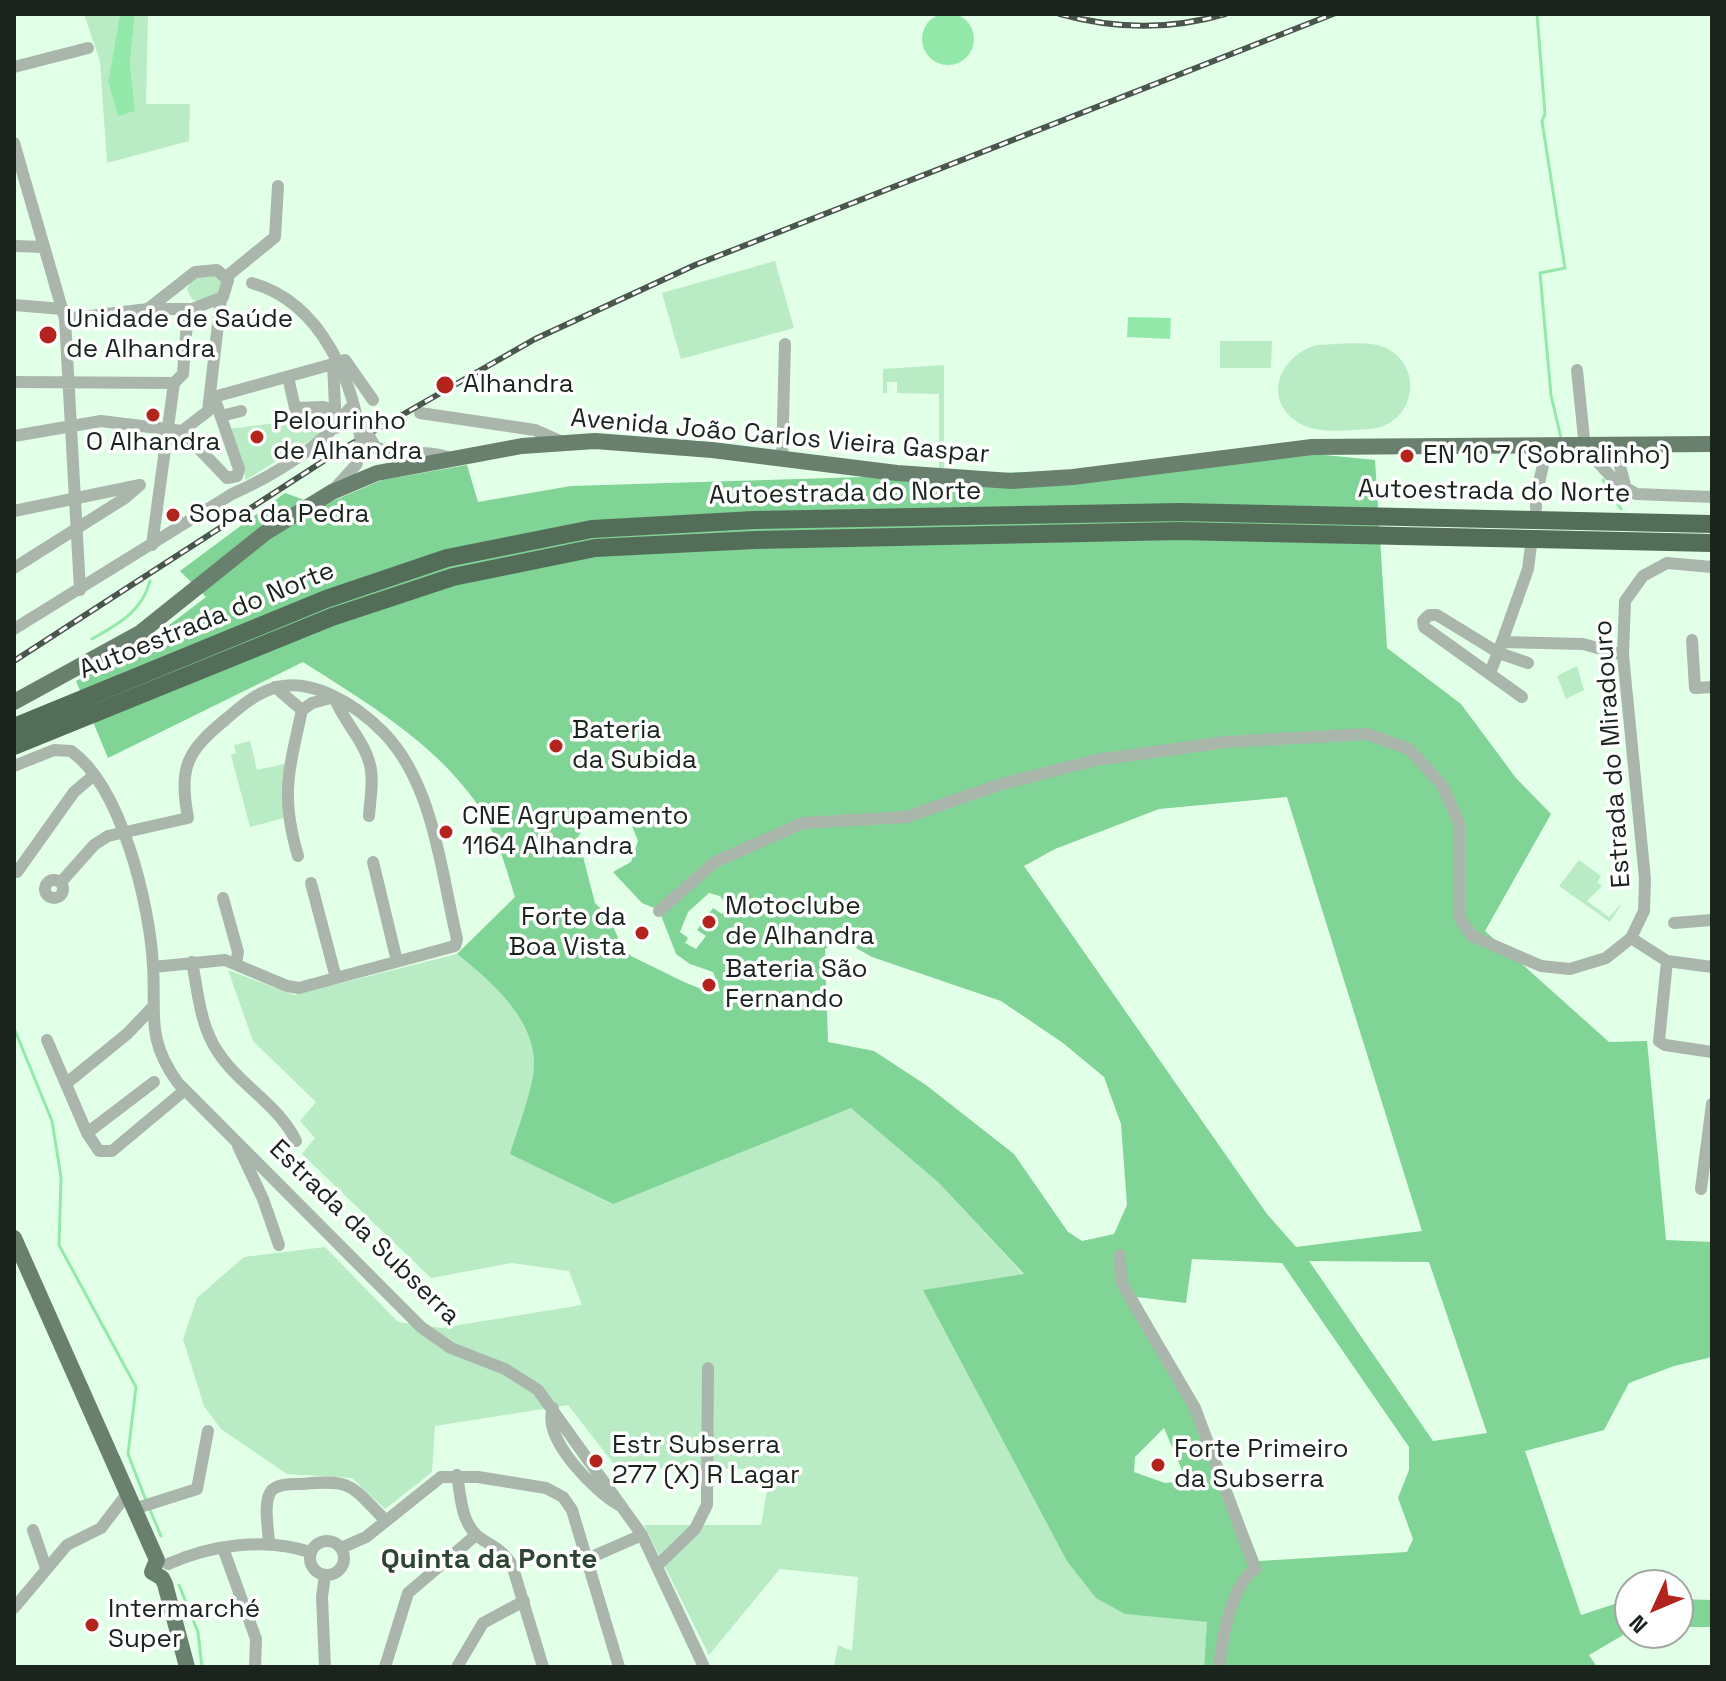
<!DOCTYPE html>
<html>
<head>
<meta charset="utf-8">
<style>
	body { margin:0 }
	#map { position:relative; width:1726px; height:1681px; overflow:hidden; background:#e2ffe8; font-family:"Space Grotesk",sans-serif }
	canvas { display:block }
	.frame { position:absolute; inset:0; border:16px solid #1a241c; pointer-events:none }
	.north { position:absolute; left:1614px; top:1569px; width:80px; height:80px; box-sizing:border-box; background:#fff; border:2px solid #a3a7a4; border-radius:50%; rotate:226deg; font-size:22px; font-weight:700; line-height:32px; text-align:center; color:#1a241c }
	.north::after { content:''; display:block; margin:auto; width:28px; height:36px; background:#b3241c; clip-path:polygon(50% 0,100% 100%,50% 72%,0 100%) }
</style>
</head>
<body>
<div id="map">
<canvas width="1726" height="1681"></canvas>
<div class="frame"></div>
<div class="north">N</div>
</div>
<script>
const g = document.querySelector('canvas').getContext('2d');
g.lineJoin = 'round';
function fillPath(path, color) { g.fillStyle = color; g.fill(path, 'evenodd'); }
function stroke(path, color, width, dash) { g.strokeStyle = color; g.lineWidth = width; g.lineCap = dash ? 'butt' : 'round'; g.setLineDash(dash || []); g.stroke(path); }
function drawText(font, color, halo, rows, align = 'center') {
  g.font = font + ' "Space Grotesk",sans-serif'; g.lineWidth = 7; g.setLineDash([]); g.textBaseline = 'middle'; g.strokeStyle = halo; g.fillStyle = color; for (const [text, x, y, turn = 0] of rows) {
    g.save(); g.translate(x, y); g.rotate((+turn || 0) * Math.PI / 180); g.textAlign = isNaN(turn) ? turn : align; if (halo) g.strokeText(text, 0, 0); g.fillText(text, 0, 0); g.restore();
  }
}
const green = new Path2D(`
	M84,14H120L108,82L118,115L135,111L130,62L135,14H148L146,104H190L189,141L107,163L100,61Z
	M775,261L794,328L681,359L662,293Z
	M215,274L222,280L219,293L199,302L192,299L187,290C191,276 201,275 215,274Z
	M1220,341H1272L1271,368H1220Z
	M1317,345C1338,345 1372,339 1390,350C1426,373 1411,427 1369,429C1350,430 1321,434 1303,425C1261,404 1277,356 1317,345Z
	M944,365V468H939V394L897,393V382H887V393H883V369Z
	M331,416L329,428L246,480L229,429Z
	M1577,666L1584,690L1566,699L1557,676Z
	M250,741L257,770L288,763L284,818L250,827L231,755L236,753L234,745Z
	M1579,860L1601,876L1597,882L1602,886L1587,901L1609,917L1623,902L1610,922L1559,886Z
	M457,954C492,982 542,1024 533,1076C528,1102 518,1128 511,1154L612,1204L851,1108L939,1183L1024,1275L924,1290L1125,1614L1207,1622L1204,1667H834L838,1645L852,1651L858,1577L780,1569L709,1655L644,1525H761L771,1469L617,1468L568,1405L435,1426L432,1472L385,1509L352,1478L287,1474L221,1429L204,1406L183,1339L197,1298L244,1257L325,1247L398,1322L441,1328L582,1305L569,1271L512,1263L431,1278L302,1154L315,1138L300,1121L316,1102L253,1041L228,970L294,995Z`);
const forest = new Path2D(`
	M1294,452L1375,460L1387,648L1461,704L1516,778L1551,814L1485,931L1609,1042L1647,1041L1666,1240L1712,1242V1357L1674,1366L1629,1383L1604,1430L1525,1451L1581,1615L1630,1599V1631L1589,1655L1597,1667H1204L1207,1622L1125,1614L1096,1598L1067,1561L923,1290L1024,1274L939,1183L851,1108L613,1204L510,1154C518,1128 528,1102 533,1076C542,1024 492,982 457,954L515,897C505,864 495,829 475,801C433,742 363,700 303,662L108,758L76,681L134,652L206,597L180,571L285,493L321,506L382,480L467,465L478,502L571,486L1059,471ZM1287,797L1422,1231L1296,1247L1267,1214L1024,866L1055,849L1159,809ZM611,812L630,821L638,841L631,862L613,872L642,903L659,910L676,954L690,964L713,972L720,991L711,993L684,982L631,956L622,946L608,916L595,903L578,837L591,817ZM709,893L720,896L728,906L722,914L713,908L697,930L706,936L696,949L685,943L688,938L680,932L688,912ZM842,940L872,957L1001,1001L1063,1043L1104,1077L1121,1124L1127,1205L1114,1234L1082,1241L1068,1232L1014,1154L926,1085L874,1051L828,1042L825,949ZM1192,1259L1282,1263L1409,1447V1470L1398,1498L1413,1539L1407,1552L1259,1561L1199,1407L1137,1297L1186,1303ZM1309,1261L1429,1262L1487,1433L1433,1441ZM1164,1428L1184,1475L1183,1481L1165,1483L1134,1472L1135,1457Z
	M1678,1599L1712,1600V1627H1678Z`);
const water = new Path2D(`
	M922 39a26 26 0 1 1 52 0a26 26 0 1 1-52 0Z
	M120,14H135L130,62L135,111L118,116L108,82Z
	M1128,317L1171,318L1170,339L1127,337Z`);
const stream = new Path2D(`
	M1537,14L1545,114L1542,121L1565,268L1540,273L1551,395L1561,438
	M1603,480L1621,509
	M92,639C118,624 142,612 150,581
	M14,1028L52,1121L61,1177L59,1245L136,1387L128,1454L147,1503
	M150,1510L161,1536
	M179,1585L198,1632L202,1667`);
const minor = new Path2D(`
	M14,67L88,48
	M14,143L65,319L80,590
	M14,246L44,247
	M226,277L275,237L278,186
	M14,305L63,309
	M65,319L148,309H192L223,297L228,280L217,270L195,272L148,309
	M1577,370L1585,448L1616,482L1636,494L1712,497
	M288,377L295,408L324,407L334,413
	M14,382L174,383
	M210,398L333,364
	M420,413L535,430L560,441
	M221,416L241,411
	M336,428L333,364L345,360L373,400
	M182,431L227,478L237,476L239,469L214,397
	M14,436L101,421L182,431L208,411L221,298
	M375,447C402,459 422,448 447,457
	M1615,447L1626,489
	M782,460L785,344
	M334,489L356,465L362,450
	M1536,508C1535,498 1544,457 1549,447
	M14,511L140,485
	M152,545L174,383L183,374L188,309
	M14,568L125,498L140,485
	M14,629L232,494C273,476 323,446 349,409
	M1692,640L1695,688L1712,687
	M1502,642L1528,569L1531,545
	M1490,673L1502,642L1583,644L1623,655
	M275,687L302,710
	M1522,697L1424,627L1423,621L1429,615H1437L1499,653L1528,663
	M14,766L54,750L71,751C122,787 150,906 153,966C156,1016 146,1039 178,1083L421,1327L451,1348L505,1369L538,1390L642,1535L704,1667
	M298,856C280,795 289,770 302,710L312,703L334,697C343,721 364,740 370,765C374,781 370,800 369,816
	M373,862L397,961
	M17,872L74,792L94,775
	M45 889a9 9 0 1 1 18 0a9 9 0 1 1-18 0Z
	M62,881L94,845L108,836L188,818C179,767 186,752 226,719C238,709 251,697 266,691C307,672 357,705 385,734C434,786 441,872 457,939L455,946L299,988L287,986L225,960L153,967
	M311,883L336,978
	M223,898L238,952L236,964
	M659,911L715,862L803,823L906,817L1002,784L1096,760L1226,742L1367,734L1409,749L1442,785L1459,823V917L1472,936L1541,966L1570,969L1606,958L1631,938L1644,911L1645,879L1623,655L1625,601L1643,576L1667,563L1712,567
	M1674,923L1712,920
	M1631,938L1667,961L1712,967
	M1667,961L1659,1041L1665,1045L1712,1052
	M192,962C198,992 200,1026 218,1052C240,1086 278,1104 296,1141
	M47,1040L87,1133L99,1151H112L179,1095
	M68,1082L127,1034L153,1007
	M87,1133L154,1082
	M238,1146L263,1199L279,1245
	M1701,1189L1712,1104
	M1120,1255L1121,1282L1195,1408L1255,1569C1231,1585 1222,1639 1219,1667
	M553,1408C541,1438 595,1492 619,1505
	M457,1475C461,1498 461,1527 483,1540C495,1547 504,1552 512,1565L543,1667
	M134,1509L197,1489L208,1431
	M33,1530L46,1568
	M310 1558a17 17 0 1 1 34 0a17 17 0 1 1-34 0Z
	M269,1545C269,1531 262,1501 272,1490C279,1483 294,1484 302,1484C354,1479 351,1486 386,1521
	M223,1548L256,1639L255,1667
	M341,1548L366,1537L441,1477H478L546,1488L563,1497L572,1510L619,1667
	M587,1559L642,1535
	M168,1564C211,1545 265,1537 310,1552
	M658,1565L695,1529L707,1505L708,1368
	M14,1608L67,1545L101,1528L127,1494
	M325,1667L322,1597L325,1575
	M385,1667L408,1593L476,1535
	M457,1667L483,1623L524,1601`);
const major = new Path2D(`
	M14,702L140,633L265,533L332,492L377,473L522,446L595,441L712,450L897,473L1011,481L1073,477L1312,447L1712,444
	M14,1238L157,1560
	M157,1560L152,1572L162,1578L165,1584L187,1667`);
const highway = new Path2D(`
	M14,727L326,599L447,558L592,529L754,520L1180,512L1712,524
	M14,746L332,617L453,577L595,548L755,540L1179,531L1712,543`);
const rail = new Path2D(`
	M1060,14C1114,29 1171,30 1225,14
	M14,661L339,451L535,339L695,265L1333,14`);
const minorBridge = new Path2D(`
	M252,283C323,303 355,384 362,450
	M360,419L375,447`);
const markers = [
	[48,335,10,"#b3241c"],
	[445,385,10,"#b3241c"],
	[153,415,8,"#b3241c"],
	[257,437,8,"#b3241c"],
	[1407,456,8,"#b3241c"],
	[173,515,8,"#b3241c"],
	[556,746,8,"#b3241c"],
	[446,832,8,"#b3241c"],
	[709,922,8,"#b3241c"],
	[642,933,8,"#b3241c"],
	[709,985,8,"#b3241c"],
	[596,1461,8,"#b3241c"],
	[1158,1465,8,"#b3241c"],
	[92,1625,8,"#b3241c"]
];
const poiNames = [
	["Unidade de Saúde",66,320],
	["de Alhandra",66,350],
	["Alhandra",463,385],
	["Pelourinho",273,422],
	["de Alhandra",273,452],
	["O Alhandra",153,443,"center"],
	["EN 10 7 (Sobralinho)",1423,456],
	["Sopa da Pedra",189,515],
	["Bateria",572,731],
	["da Subida",572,761],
	["CNE Agrupamento",462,817],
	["1164 Alhandra",462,847],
	["Motoclube",725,907],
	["de Alhandra",725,937],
	["Forte da",626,918,"right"],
	["Boa Vista",626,948,"right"],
	["Bateria São",725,970],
	["Fernando",725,1000],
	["Estr Subserra",612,1446],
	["277 (X) R Lagar",612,1476],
	["Forte Primeiro",1174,1450],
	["da Subserra",1174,1480],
	["Intermarché",108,1610],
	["Super",108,1640]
];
const streetNames = [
	["Avenida João Carlos Vieira Gaspar",780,437,5],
	["Autoestrada do Norte",1494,492,1],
	["Autoestrada do Norte",845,494,-1],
	["Autoestrada do Norte",207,621,-22],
	["Estrada do Miradouro",1613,754,-94],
	["Estrada da Subserra",364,1233,44]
];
const neighbourhoodNames = [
	["Quinta da Ponte",489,1560]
];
fillPath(green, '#b9ebc4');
fillPath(forest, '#7fd496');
fillPath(water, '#93e9aa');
stroke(stream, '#93e9aa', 3);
stroke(minor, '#aab6ac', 12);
stroke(major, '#6a806f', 16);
stroke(highway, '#546d59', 18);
stroke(rail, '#48564b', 6);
stroke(rail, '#fff', 3, [9]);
stroke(minorBridge, '#aab6ac', 12);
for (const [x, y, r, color] of markers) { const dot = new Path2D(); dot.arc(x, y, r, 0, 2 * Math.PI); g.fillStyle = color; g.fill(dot); stroke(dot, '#fff', 3); }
drawText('26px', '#1a241c', '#fff', poiNames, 'left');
drawText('26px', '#1a241c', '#fff', streetNames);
drawText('bold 28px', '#2d4533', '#fff', neighbourhoodNames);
</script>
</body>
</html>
